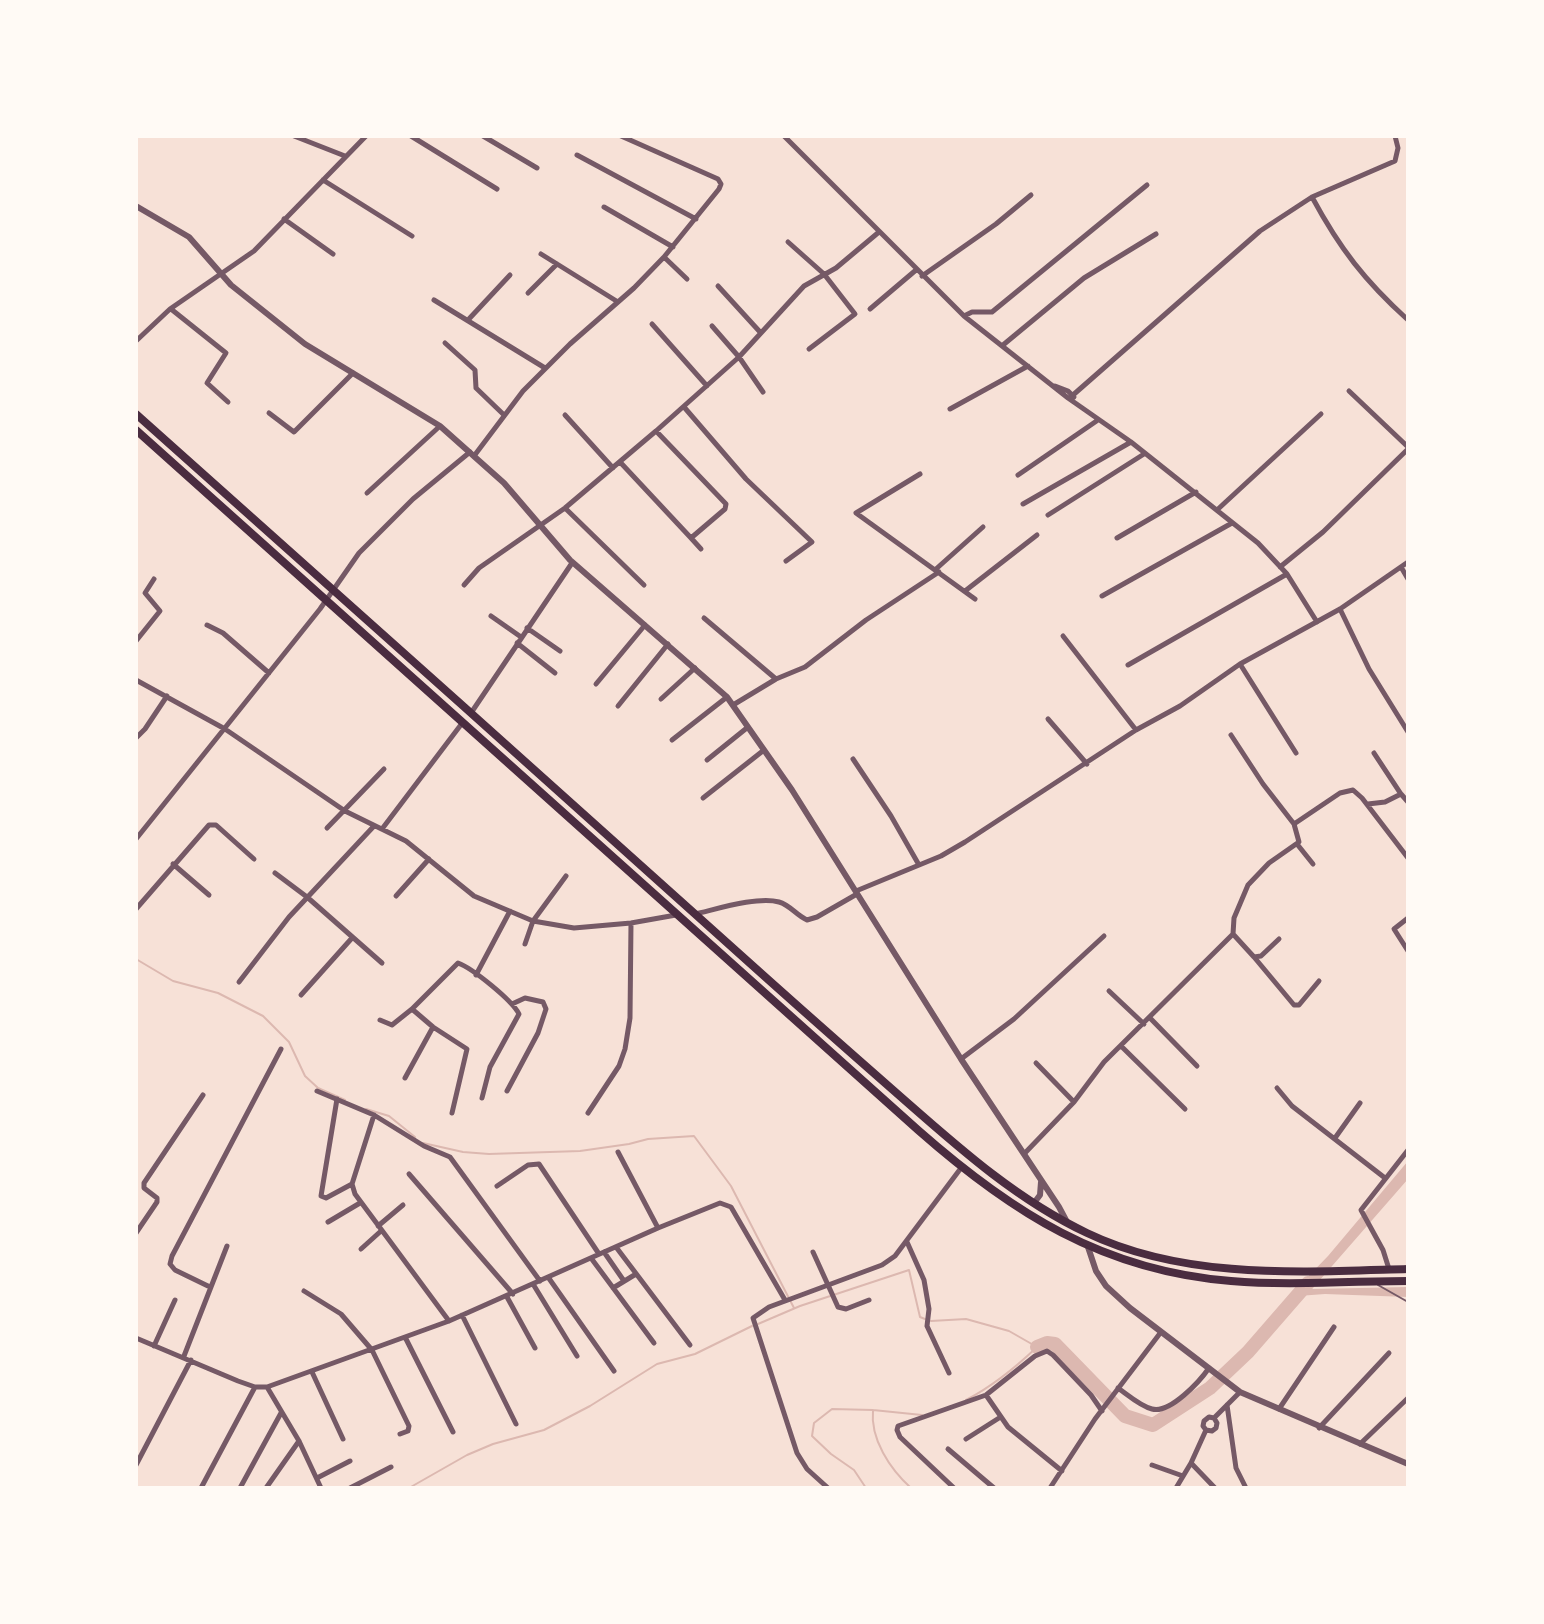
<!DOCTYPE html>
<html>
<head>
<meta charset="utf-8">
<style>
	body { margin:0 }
	#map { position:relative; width:1544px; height:1624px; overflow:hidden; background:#f7e1d7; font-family:Manrope,sans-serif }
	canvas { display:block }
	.frame { position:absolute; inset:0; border:138px solid #fffaf5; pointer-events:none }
</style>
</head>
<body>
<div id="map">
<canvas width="1544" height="1624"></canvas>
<div class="frame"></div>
</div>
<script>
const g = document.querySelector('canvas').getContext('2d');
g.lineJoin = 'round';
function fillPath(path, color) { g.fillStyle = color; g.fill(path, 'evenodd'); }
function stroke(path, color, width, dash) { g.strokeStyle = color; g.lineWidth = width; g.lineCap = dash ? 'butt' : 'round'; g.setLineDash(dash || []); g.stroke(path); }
const water = new Path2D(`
	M1408,1161V1179L1312,1289L1408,1287V1297L1325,1294L1298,1296L1295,1290L1328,1256Z`);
const stream = new Path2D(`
	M136,959L173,981L218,993L263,1016L289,1042L305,1076L318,1088L345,1100
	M366,1109L389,1116L415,1137
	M423,1143L463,1152L489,1154L580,1151L629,1144L648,1139L694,1136L731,1186L794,1308
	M931,1321L966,1319L1009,1331L1037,1347C1015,1368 993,1386 966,1400
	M758,1324L800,1306L909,1270L920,1317L925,1319
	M873,1410C870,1439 890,1469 911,1488
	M409,1488L467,1455L493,1444L544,1430L590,1406L657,1364L695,1354L752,1326
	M866,1488L854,1470L831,1454L812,1436L814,1423L832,1409L873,1410L922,1415`);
const river = new Path2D(`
	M1037,1347L1047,1343L1055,1344L1125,1416L1153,1425L1210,1388L1248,1352L1308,1283`);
const service = new Path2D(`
	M1378,1285L1408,1302`);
const minor = new Path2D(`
	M294,136L345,156
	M411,136L497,189
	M483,136L537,168
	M784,136L964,316L1068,398L1131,442L1258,543L1287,574L1317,622
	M577,155L696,219
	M323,180L412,236
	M1312,197C1340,249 1365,281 1408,320
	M604,207L673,247
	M284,219L333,254
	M788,242L824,274L855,314L809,349
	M541,254L618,302
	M664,257L687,279
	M922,276L996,224L1031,195
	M718,286L760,332
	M528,293L557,264
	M434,300L545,368
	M171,309L226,353L207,383L228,402
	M870,309L916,270
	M964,316L972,312H992L1147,185
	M468,320L510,275
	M652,324L707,386
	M712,326L739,357L763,392
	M136,341L170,309L254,251L366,136
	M445,343L475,370L476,388L503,414
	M1003,345L1084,278L1156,234
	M1055,386L1068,391L1074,397
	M1349,391L1408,447
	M1073,395L1260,231L1312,197L1395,161L1398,148L1395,136
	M684,407L746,479L812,542L786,561
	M950,409L1028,366
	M269,413L294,432L353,373
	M565,415L613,468
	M474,456L523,391L570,344L634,288L664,257L719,189L721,184L718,179L621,136
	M620,462L691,538L725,509L726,504L656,431
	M920,474L856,513L975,599
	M1018,475L1098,420
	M367,493L440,426
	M1023,504L1131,442
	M565,508L644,585
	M1217,510L1321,414
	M1048,515L1144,454
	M691,538L701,549
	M1117,538L1196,492
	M1280,567L1323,532L1408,449
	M1401,567L1408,579
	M936,569L983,527
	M464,585L479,568L565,508L656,431L739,357L804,286L836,268L879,232
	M965,591L1037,535
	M1102,596L1232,523
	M1340,609L1369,669L1408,732
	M491,616L521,637
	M704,618L776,679
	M207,625L223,633L269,673
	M527,628L560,651
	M1063,636L1136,730
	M136,641L160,611L145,593L154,579
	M517,643L555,673
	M1240,664L1296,753
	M1128,665L1287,574
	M136,680L225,729L345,811L406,841L474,896L533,921L574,928L631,923L676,915
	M596,684L645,625
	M661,699L695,668
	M733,705L776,679L805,667L866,620L939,572
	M618,706L668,644
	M471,713L572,563
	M1048,719L1087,764
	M136,738L145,729L167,696
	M672,740L727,697
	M1374,753L1401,794
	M853,759L891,816L919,865
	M707,760L748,727
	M703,798L764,750
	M1368,804L1385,802L1401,794L1408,802
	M1294,824L1340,793L1353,790L1362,798L1408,858
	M327,828L384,769
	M382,829L463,722
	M136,839L320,609L359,553L413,499L470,452
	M1297,844L1313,864
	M173,864L209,895
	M275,873L307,897L382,963
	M856,891L941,856L965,842L1136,730L1180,706L1240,664L1340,609L1408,562
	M396,896L429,859
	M136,909L209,825H216L254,859
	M695,914C717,909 758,896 779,902C790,905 796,915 807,920L817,917L857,894
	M1408,918L1394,929L1408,951
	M1233,934L1254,957L1261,956L1279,939
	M525,944L533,921L566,876
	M1254,957L1294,1005H1299L1319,981
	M476,975L510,911
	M239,982L289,917L374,826
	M1109,991L1144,1024
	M301,995L352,938
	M1150,1018L1197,1066
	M380,1020L392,1025L412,1009
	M1121,1046L1185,1109
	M961,1059L1014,1019L1104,936
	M1036,1063L1074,1102
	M405,1078L433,1027
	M1277,1088L1292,1106L1385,1178
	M317,1091L374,1115L424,1146L450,1157L540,1281
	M507,1091L538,1033L546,1009L543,1002L525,998L512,1004
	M337,1099L321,1196L326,1198L352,1184
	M452,1113L467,1049L433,1027L412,1009L458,963C472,968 512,1000 519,1014L490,1067L482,1098
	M588,1113L619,1066L625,1049L630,1018L631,923
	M374,1115L352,1184L355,1194L449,1321
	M1335,1138L1360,1103
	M618,1152L658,1228
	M1024,1154L1074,1102L1104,1062L1233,934L1234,918L1248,885L1269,863L1299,842L1294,824L1263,784L1231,735
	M409,1174L513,1294
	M497,1186L528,1165L539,1164L599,1254
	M328,1222L360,1203
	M378,1226L403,1205
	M136,1233L157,1202V1198L144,1188V1183L203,1095
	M907,1242L924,1280L929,1309L927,1326L949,1373
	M616,1247L690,1345
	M361,1249L381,1231
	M604,1252L624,1281
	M813,1252L838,1307L846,1309L869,1300
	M591,1258L654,1343
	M1389,1269L1383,1250L1361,1210L1408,1150
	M548,1277L614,1371
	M533,1284L577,1356
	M210,1287L175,1270L170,1264L172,1256L281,1049
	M613,1288L636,1274
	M304,1291L341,1314L372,1350L409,1426L408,1431L400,1434
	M507,1297L535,1348
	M462,1315L516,1424
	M405,1337L453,1432
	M136,1338L238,1381L255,1387H267L449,1321L658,1228L720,1203L731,1207L785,1300
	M154,1346L175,1300
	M184,1356L227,1246
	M312,1372L343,1439
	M267,1387L299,1441L321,1488
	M1118,1388C1128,1395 1140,1406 1152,1409C1170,1414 1200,1381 1209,1368
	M986,1395L1008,1427L1062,1471
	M1227,1405L1236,1468L1246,1488
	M1279,1409L1334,1327
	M1214,1418L1217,1423L1216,1428L1212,1431L1206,1430L1203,1426L1204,1421L1209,1417L1214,1418L1240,1392
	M1319,1428L1389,1353
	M966,1439L999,1418
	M1360,1444L1408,1398
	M948,1449L994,1488
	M1191,1463L1215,1488
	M136,1465L191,1360
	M1152,1465L1183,1476
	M317,1478L350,1461
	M201,1488L255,1387
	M240,1488L281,1413
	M266,1488L299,1441
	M350,1488L391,1467
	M828,1488L807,1469L797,1453L753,1318L769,1307L882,1265L895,1256L961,1168
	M954,1488L900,1437L897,1430L898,1426L986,1395L1035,1356L1047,1351L1053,1355L1091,1395L1102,1411
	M1050,1488L1095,1419L1161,1332
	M1176,1488L1191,1463L1206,1430`);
const tertiary = new Path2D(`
	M136,206L189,237L231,285L305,344L440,426L504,483L570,560L727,697L792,790L961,1059L1059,1207L1067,1222
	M1034,1203L1040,1195L1041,1182
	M1088,1247L1096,1271L1106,1286L1130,1308L1240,1392L1408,1464`);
const trunk = new Path2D(`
	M136,414C343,597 547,782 753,966C802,1010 852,1054 901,1097C959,1148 1017,1200 1087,1233C1185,1280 1302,1272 1408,1269
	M136,430L918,1130C1011,1212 1103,1271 1231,1281C1289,1286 1349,1281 1408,1281`);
fillPath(water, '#dcb8b0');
stroke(stream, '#dcb8b0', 2);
stroke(river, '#dcb8b0', 14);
stroke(service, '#755966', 2);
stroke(minor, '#755966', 5);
stroke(tertiary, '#755966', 6);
stroke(trunk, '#4a2c40', 8);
</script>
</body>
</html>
